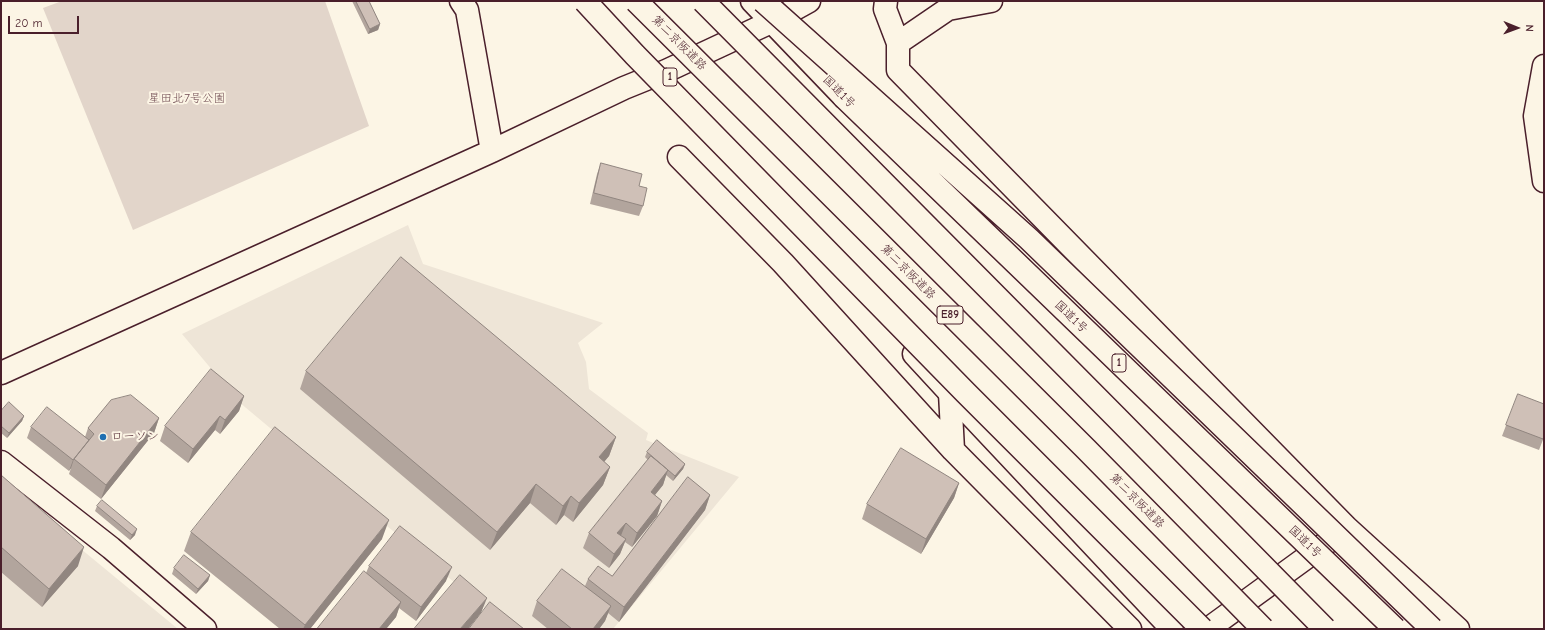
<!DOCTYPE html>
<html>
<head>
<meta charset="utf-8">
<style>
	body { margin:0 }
	#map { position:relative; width:1545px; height:630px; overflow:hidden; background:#fcf5e5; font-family:"Comic Neue",sans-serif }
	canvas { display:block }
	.frame { position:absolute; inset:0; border:2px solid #4a1f2b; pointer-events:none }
	.north { position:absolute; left:1497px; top:8px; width:40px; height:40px; -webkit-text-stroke:3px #fcf5e5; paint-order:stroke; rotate:91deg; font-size:11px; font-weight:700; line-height:16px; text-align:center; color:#4a1f2b }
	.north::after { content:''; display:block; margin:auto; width:14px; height:18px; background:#4a1f2b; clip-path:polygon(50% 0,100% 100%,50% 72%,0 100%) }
	.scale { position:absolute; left:8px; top:16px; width:71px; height:18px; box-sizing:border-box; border:2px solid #4a1f2b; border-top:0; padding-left:5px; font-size:12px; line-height:14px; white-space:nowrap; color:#4a1f2b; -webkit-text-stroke:3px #fcf5e5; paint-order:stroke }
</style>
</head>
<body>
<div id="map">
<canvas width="1545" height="630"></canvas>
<div class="frame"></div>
<div class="north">N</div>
<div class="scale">20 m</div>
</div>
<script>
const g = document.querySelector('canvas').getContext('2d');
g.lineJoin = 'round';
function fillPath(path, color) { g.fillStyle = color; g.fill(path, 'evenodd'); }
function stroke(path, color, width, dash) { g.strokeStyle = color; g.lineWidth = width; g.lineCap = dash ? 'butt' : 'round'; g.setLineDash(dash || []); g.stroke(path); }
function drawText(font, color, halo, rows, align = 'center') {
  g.font = font + ' "Comic Neue","Klee One",sans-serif'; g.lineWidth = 4; g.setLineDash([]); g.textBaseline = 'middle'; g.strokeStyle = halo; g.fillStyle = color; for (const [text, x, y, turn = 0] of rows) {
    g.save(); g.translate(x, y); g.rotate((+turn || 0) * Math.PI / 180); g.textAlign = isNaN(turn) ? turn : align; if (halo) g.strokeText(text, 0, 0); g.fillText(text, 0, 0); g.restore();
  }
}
const built = new Path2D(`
	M408,225L423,264L603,323L578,343L586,362L589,389L648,433L646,440L739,477L613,629H510L239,402L182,334Z
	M1,483L178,629H1Z`);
const green = new Path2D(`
	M62,1H325L369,126L133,230L43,8Z`);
const minor = new Path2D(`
	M461,1L467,10L492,151
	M886,1L885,9L898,43
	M991,1L948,9L898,43V70L1347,528L1458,629
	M1544,66L1535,116L1544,181
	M679,157L783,263L953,450L1130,629
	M1,373L492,151L624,88L666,71L771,22L809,1
	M950,393L953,450
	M1,462L111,548L205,629
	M1208,629L1347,528`);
const highway = new Path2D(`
	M752,1L844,97
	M914,354L950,393L1172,629`);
const highwayBridge = new Path2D(`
	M585,1L635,55L966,393L1202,629
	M636,1L1086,449L1263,629
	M703,1L1116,417L1325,629
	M763,1L1029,239L1432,629
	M844,97L1395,629`);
const wall = new Path2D(`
	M352,1H369L380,24L378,30L368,34Z
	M601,163L639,186L643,206L639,216L590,204L597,174Z
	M306,371L616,437L609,456L604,462L610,467L603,485L573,522L564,515L556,525L530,503L490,550L300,389Z
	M1518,394L1544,437L1539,450L1502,436Z
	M244,396L239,411L220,434L215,430L188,463L160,441L165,426Z
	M1,411L24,416L22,421L7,438L1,433Z
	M159,418L154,433L101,499L69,474L71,468L69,471L27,438L31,427L85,437L88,428Z
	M647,452L685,464L683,469L673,481L666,475L663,485L655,495L662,501L657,516L632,547L625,542L620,554L609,568L583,548L589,533L648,460L645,457Z
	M1,475L78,566L42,607L1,572Z
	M959,483L954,498L921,554L862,519L867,504Z
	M710,495L705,510L619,622L608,613L605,621L599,629H548L532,616L537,601L585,586L588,579L612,576Z
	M97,506L135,535L130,540L95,511Z
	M191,532L382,539L310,629H280L184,551Z
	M369,566L446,581L416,621L399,608L396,617L386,629H317L366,573Z
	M174,568L210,575L208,581L196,594L172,574Z`);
const shadedWall = new Path2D(`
	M380,24L378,30L368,34L370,29Z
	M244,396L239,411L220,434L225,420Z
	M24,416L22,421L7,438L9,433Z
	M220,416L215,430L188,463L193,449Z
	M159,418L154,433L101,499L106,485Z
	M616,437L609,456L592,476L599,457Z
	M89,440L74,459L71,468L69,471L73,460Z
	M685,464L683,469L673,481L675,476Z
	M610,467L603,485L573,522L579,503Z
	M668,470L663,485L645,507L651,492Z
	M959,483L954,498L921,554L926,539Z
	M536,484L530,503L490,550L497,532Z
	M710,495L705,510L619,622L624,607Z
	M571,496L564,515L556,525L563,506Z
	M662,501L657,516L632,547L637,533Z
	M389,520L382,539L310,629H303L305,625Z
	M626,523L620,538L617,533Z
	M137,529L135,535L130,540L132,535Z
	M626,539L620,554L609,568L614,554Z
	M84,547L78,566L42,607L49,589Z
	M452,567L446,581L416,621L421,607Z
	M210,575L208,581L196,594L198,589Z
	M487,598L481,613L468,629H460Z
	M401,602L396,617L386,629H379Z
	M611,606L605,621L599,629H593Z`);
const building = new Path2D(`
	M356,1H369L380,24L370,29Z
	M601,163L642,174L639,186L647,188L643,206L594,193Z
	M401,257L616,437L599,457L610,467L579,503L571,496L563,506L536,484L497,532L306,371Z
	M211,369L244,396L225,420L220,416L193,449L165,426Z
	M1518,394L1544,404V436L1543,439L1506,425Z
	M131,395L159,418L106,485L74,459L94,434L88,428L111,400Z
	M9,402L24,416L9,433L1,426V411Z
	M47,407L89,440L73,460L31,427Z
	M275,427L389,520L305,625L191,532Z
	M657,440L685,464L675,476L647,452Z
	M901,448L959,483L926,539L867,504Z
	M651,456L668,470L651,492L662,501L637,533L626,523L617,533L626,539L614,554L589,533Z
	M1,475L84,547L49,589L1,547Z
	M688,477L710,495L624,607L588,579L598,566L612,576Z
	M102,500L137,529L132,535L97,506Z
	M400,526L452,567L421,607L369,566Z
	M184,555L210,575L198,589L174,568Z
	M562,569L611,606L593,629H572L537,601Z
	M364,571L401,602L379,629H317Z
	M460,575L487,598L460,629H414Z
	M490,602L524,629H469Z`);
const markers = [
	[103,437,4,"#1f6fb2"]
];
const shields = [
	[670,77,14],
	[950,315,26],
	[1119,363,14]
];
const shieldNames = [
	["1",670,77],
	["E89",950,315],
	["1",1119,363]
];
const streetNames = [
	["第二京阪道路",679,43,45],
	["国道1号",839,92,45],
	["第二京阪道路",908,272,45],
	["国道1号",1071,317,44],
	["第二京阪道路",1137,501,45],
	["国道1号",1305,542,44]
];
const parkNames = [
	["星田北7号公園",187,99]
];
const poiNames = [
	["ローソン",111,437]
];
fillPath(built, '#eee5d7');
fillPath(green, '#e2d5ca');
stroke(minor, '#4a1f2b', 25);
stroke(highway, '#4a1f2b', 25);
stroke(minor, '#fcf5e5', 22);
stroke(highway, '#fcf5e5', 22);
stroke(highwayBridge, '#4a1f2b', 25, []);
stroke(highwayBridge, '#fcf5e5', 22);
fillPath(wall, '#b2a59d');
fillPath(shadedWall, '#918680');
fillPath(building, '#cfc0b7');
stroke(building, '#918680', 1);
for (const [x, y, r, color] of markers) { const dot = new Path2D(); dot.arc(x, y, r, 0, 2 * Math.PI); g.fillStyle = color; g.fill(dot); stroke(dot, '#fcf5e5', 1.5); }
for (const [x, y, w] of shields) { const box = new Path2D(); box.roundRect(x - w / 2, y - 9, w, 18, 3); g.fillStyle = '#fcf5e5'; g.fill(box); stroke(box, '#4a1f2b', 1); }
drawText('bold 11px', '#4a1f2b', null, shieldNames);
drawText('12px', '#4a1f2b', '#fcf5e5', streetNames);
drawText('12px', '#704c53', '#fcf5e5', parkNames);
drawText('12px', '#4a1f2b', '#fcf5e5', poiNames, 'left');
</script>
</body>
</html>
